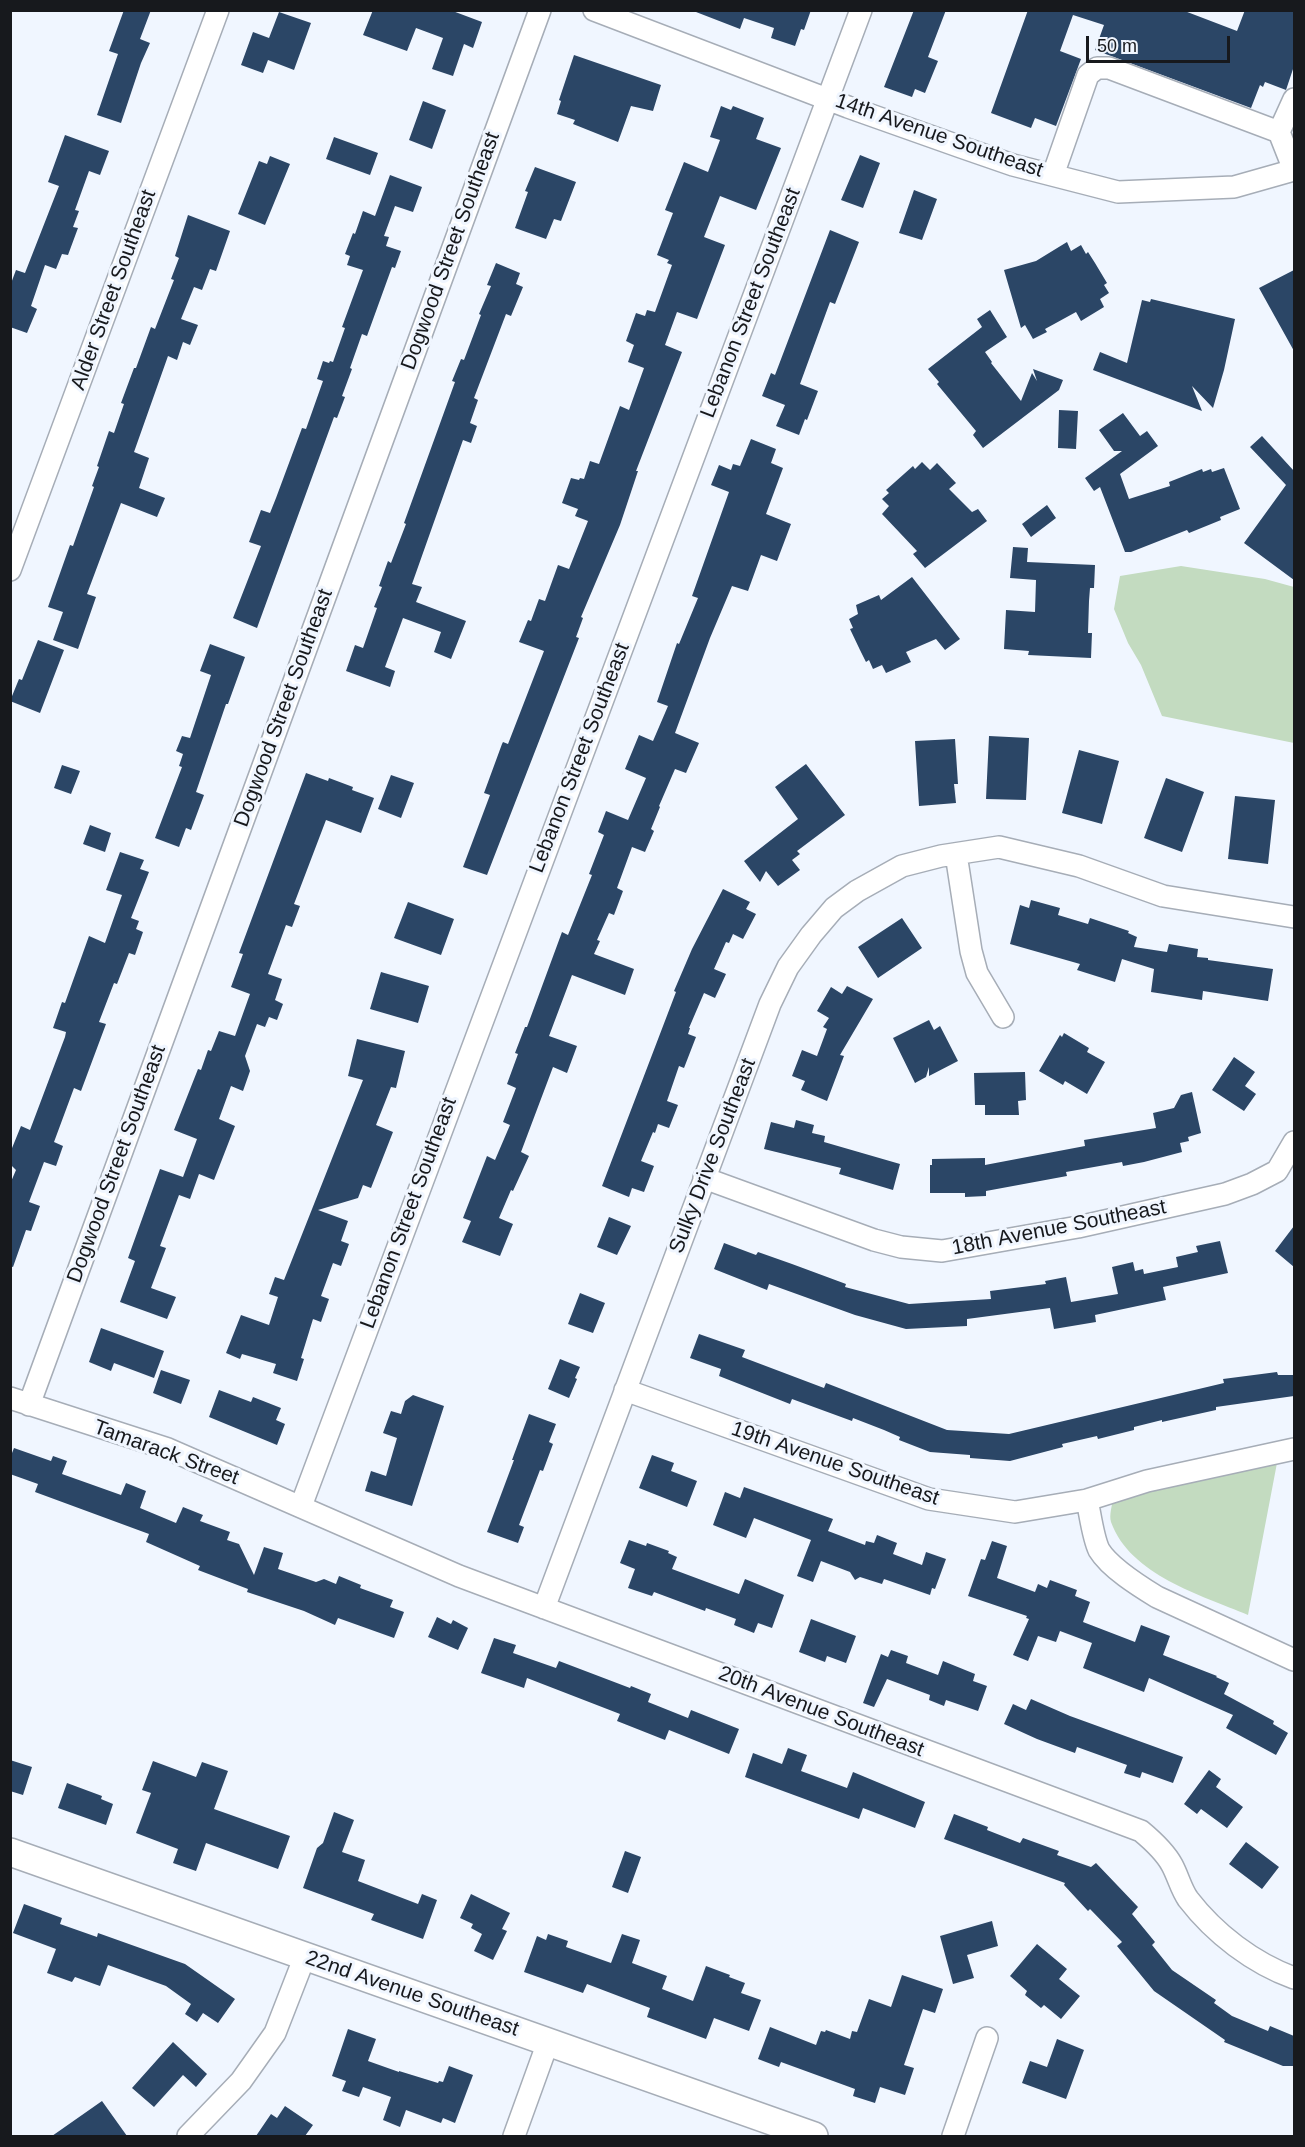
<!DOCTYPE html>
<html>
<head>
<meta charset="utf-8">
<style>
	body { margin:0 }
	#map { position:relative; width:1305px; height:2147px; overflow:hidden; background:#f0f6ff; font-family:Helvetica,sans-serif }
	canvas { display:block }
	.frame { position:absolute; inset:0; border:12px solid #17191d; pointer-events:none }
	.scale { position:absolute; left:1086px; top:36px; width:144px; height:27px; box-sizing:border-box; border:3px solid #17191d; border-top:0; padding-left:8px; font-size:18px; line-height:21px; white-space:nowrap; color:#17191d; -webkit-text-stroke:4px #f0f6ff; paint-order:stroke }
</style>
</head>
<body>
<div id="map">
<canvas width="1305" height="2147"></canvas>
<div class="frame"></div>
<div class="scale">50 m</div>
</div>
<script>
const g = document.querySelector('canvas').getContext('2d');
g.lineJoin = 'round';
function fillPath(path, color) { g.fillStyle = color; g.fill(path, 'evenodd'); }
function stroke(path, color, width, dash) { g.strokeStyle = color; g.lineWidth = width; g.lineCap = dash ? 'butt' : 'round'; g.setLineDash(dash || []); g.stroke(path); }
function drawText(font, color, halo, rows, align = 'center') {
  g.font = font + ' Helvetica,sans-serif'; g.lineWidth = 6; g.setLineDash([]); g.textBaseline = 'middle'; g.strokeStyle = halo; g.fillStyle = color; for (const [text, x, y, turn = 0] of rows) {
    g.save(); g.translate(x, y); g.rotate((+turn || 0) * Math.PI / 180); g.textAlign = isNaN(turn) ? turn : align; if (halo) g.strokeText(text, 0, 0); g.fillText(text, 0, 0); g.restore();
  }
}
const green = new Path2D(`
	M1181,566L1265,579L1294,587V743L1162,716L1141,665L1128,643L1114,609L1120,576Z
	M1277,1463L1248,1615C1201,1595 1130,1575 1111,1522C1109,1515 1112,1506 1113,1499Z`);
const building = new Path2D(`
	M124,10H151L140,39L150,43L141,63L121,123L97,115L118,54L109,51Z
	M373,10H450L482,22L473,48L464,44L453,76L432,69L443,38L416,28L407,51L363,35Z
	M696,10H811L804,30L801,29L795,46L771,38L774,28L744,18L740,29L696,12Z
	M914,10H946L928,57L938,61L925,93L915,89L912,97L884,87Z
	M1028,10H1182L1237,31L1245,10H1294V66L1286,90L1265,82L1263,87L1260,85L1251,108L1095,50L1104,25L1073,15L1060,51L1081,59L1056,126L1035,118L1031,128L991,113Z
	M279,12L311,23L294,70L268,60L263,73L241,65L253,32L269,38Z
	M574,55L661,85L653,111L631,106L618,142L573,124L575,120L557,114L561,101L559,100Z
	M423,101L446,110L432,149L409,140Z
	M721,106L731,110L733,106L764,118L756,139L781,148L756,210L720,196L704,237L725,245L697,319L677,312L665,345L682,352L636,471H638L620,525L581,617L583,618L576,637L579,638L487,875L463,867L490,795L484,793L502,744L503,742L508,744L544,651L519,642L528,620L531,621L539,599L545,601L558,565L569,569L588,521L575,516L578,509L562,503L571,478L579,480L580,478L584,479L590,461L599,464L620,406L629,410L644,368L628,362L634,345L626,341L636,313L645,316L647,310L655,312L672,265L667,263L669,260L657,255L673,213L665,210L684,162L708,172L720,140L710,137Z
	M65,135L109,151L100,175L89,171L75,210L79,211L73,227L78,228L68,255L62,254L56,269L45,265L31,306L37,309L27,333L10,327V286L16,270L25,273L59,186L48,182Z
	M334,137L378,153L370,175L326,159Z
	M860,155L880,163L863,208L841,200Z
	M270,156L290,164L265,225L238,214L259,161L267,164Z
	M535,167L576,182L561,221L554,219L546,239L515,228L528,192L525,191Z
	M390,175L422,187L413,212L395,206L384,236L389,237L386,246L401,251L395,268L392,267L367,336L362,334L350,368L352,369L342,396L345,397L337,418L334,417L257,628L233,618L261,546L249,542L261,510L270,513L276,498L302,428L306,429L323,381L317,379L323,361L329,363L330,361L333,362L345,328L342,327L363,270L347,265L350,256L345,254L353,233L355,234L363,211L375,216Z
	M914,190L937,199L922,240L899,233Z
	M188,215L230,231L216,271L210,269L202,290L194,287L181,319L198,325L190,345L183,342L177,360L168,356L134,452L149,458L139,488L165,498L157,517L121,503L87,594L96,597L78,649L53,640L63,612L48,607L70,545L73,546L94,487L92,486L99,467L97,466L109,431L114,433L124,404L121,403L134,368H136L151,327L155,329L174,280L171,279L179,258L175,256Z
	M830,230L859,242L835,304L830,302L800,384L818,391L807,420L805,419L799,435L776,426L785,405L762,396L771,373L775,375Z
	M1067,242L1071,251L1081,245L1086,254L1088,252L1095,263L1107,283L1104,285L1109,293L1100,299L1104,307L1081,321L1076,312L1045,329L1047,332L1033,339L1025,325L1021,328L1004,270L1036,261Z
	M496,263L520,273L516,284L523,287L511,316L506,314L474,398L478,400L470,423L477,426L471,443L463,440L412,584L422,587L416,602L466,621L451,659L434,652L441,632L403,618L385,667L395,671L390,687L346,671L355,645L363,648L377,608L374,607L382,587L379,586L388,561L391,563L406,524L404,523L455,382L452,381L461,359L464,360L481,315L479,314L491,286L487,285Z
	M1294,270V351L1259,288Z
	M1151,299L1235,319L1224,370L1213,408L1192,386L1202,411L1093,370L1100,352L1127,363L1142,300L1150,302Z
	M990,310L1007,337L985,352L992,362L991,363L1021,401L1032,373L1037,381L1033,369L1063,380L1059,390L983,448L973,435L976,431L937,384L939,382L928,369L982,327L977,319Z
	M1059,410L1078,411L1076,449L1058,448Z
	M1123,413L1140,436L1147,431L1158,446L1120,474L1129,499L1170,486L1169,482L1202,469L1203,472L1211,469L1212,472L1224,468L1240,509L1220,517L1221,520L1189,533L1187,530L1131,552H1125L1100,487L1094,491L1085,478L1122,451H1114L1099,430Z
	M1262,436L1294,471V580L1244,543L1286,485L1250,447Z
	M751,439L776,449L771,463L783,468L766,514L791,524L777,561L761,555L748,591L732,586L710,638L675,733L699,743L686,773L675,769L659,806L660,807L651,829L654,831L645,852L632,847L617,888L623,891L614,915L609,913L597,940L600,941L594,954L634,969L625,995L572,975L549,1036L577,1046L567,1073L553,1067L521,1152L529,1156L513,1191L511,1190L499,1218L513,1224L500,1256L462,1242L471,1221L463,1218L487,1156L495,1160L510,1125L503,1122L516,1088L507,1084L518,1054L515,1053L525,1027H527L562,932L568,935L592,875L589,874L604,835L598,832L606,811L628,820L646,778L625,769L639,735L653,741L668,706L657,702L677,643L679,644L698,598L692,596L729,492L711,485L719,465L731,470L733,464L740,466Z
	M922,462L930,470L937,463L956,483L949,489L972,512L978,509L987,521L925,568L913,554L917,551L882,514L889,506L882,499L889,493L886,490L913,466L915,469Z
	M1047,505L1056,518L1031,537L1022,524Z
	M1013,547L1028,548L1027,562L1095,565L1094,588H1090L1089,601L1088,633H1092L1091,658L1028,655L1029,651L1004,649L1006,610L1035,612L1036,580L1010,578Z
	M912,577L960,639L945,650L936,639L906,652L911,662L886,673L882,665L873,669L869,660L866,662L860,650L850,629L853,628L849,619L858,614L856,605L879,595L881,600Z
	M38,640L64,650L40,713L10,701L19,679L22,680Z
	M210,644L245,657L228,704H226L196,792L204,795L191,830L186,828L179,847L155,838L182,767L179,766L183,754L176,751L182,736L190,738L211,675L200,671Z
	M989,736L1029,738L1026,800L986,799Z
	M955,739L958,784H954L956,803L919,806L915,741Z
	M1079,750L1119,761L1102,824L1062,813Z
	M806,764L845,815L797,851L800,854L792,860L800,870L778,886L766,871L760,882L744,861L798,819L775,787Z
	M62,765L80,771L71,794L54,788Z
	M306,773L328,781L329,778L353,787L352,790L374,798L361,833L326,820L294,904L300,906L292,927L286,925L268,974L282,979L275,1000L283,1004L277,1020L269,1017L265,1027L257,1024L245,1056L250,1071L243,1091L231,1086L219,1119L235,1126L214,1180L199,1174L190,1199L179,1195L160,1246L166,1248L151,1288L176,1297L167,1319L120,1302L135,1261L128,1258L160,1169L183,1177L197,1139L174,1130L198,1069L201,1070L208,1050L211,1051L219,1031L235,1036L250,994L231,987L243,954L239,953Z
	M391,775L414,783L401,818L378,809Z
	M1166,778L1204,792L1182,852L1144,838Z
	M1235,796L1275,800L1268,864L1228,859Z
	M90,825L111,833L105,852L83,844Z
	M120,852L144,860L140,869L149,872L131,918L139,921L136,929L143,932L135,955L129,953L117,984L114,983L99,1022L106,1024L81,1091L74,1088L54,1142L63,1146L56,1166L44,1162L29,1202L40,1206L31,1231L26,1230L13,1267L10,1266V1184L16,1170L10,1164V1153L21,1126L30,1130L65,1037L66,1032L53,1028L62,1002L65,1003L89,936L105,943L122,895L106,890Z
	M723,889L750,902L746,909L756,914L743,939L733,934L729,943L726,942L714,969L726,974L715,998L704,993L689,1028H690L688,1034L696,1037L684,1068L679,1066L667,1101L678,1105L669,1128L658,1124L655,1133L653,1132L641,1161L654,1166L644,1192L632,1188L629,1197L602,1186L676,992L674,991L692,949Z
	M1031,900L1060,908L1058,915L1088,924L1090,918L1129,931L1128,933L1137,937L1134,947L1167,952L1169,944L1198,949L1197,957L1208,958V960L1273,969L1268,1001L1203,991L1202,1000L1151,992L1154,969L1122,959L1115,982L1077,970L1080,964L1010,944L1020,905L1029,908Z
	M408,902L454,919L441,955L394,938Z
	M902,918L922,948L878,978L858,947Z
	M381,972L429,986L418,1023L370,1009Z
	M847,986L873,999L840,1055L844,1056L827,1101L801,1090L805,1081L792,1076L802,1050L817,1056L827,1029L823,1027L829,1018L817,1011L831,987L842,994Z
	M929,1020L934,1030L940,1026L958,1061L929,1076V1067L926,1077L915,1083L893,1038Z
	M1064,1033L1089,1048L1087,1052L1105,1062L1087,1094L1065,1081L1063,1085L1039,1071L1060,1035L1062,1037Z
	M357,1039L405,1051L396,1088L391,1087L376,1125L393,1132L371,1188L363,1185L358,1198L318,1210L348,1221L341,1241L349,1244L341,1266L333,1263L321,1296L329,1299L321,1322L313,1319L301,1358L304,1359L297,1381L273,1373L276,1364L242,1354L240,1359L226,1353L241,1315L269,1325L278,1297L269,1294L275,1277L284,1280L363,1080L348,1076Z
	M1234,1057L1255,1072L1245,1086L1256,1094L1244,1111L1212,1090Z
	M1025,1072L1026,1100L1018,1101L1019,1115H985V1105H975L974,1073Z
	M1192,1092L1201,1133L1188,1137L1189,1141L1180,1143L1182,1152L1144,1162L1123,1166L1122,1162L1066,1172L1067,1176L986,1191V1196L965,1197V1193H930V1165H932V1159L985,1158V1165L1085,1146L1084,1140L1156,1128L1153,1113L1174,1108L1181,1095Z
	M796,1120L814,1125L812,1133L825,1136L824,1142L900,1164L893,1190L839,1174L841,1168L764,1149L771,1122L794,1128Z
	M609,1217L631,1226L617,1255L597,1247Z
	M1294,1226V1267L1275,1251Z
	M1220,1241L1228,1273L1163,1287L1166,1300L1095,1315L1096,1322L1054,1329L1050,1308L967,1319V1326L906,1329L855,1315L769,1284L767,1290L714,1269L724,1243L756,1255L758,1252L792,1264L846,1284L845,1287L909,1304L991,1299L990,1291L1046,1284L1045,1281L1066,1277L1071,1302L1118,1294L1112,1267L1133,1262L1135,1271L1143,1269L1144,1274L1178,1267L1176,1257L1198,1252L1196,1246Z
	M580,1293L605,1303L593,1333L568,1324Z
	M101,1328L164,1351L154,1378L114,1363L111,1371L89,1362Z
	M699,1334L745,1350L742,1357L824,1388L826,1383L947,1430L1009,1434L1224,1383L1223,1379L1277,1372L1278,1375H1294V1396L1216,1407V1410L1162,1422V1420L1134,1427V1430L1098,1439L1097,1436L1062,1444L1063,1447L1010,1461L970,1458V1455L930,1452L899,1440L900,1437L884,1430L853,1418L852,1421L792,1399L790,1404L719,1376L721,1369L690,1358Z
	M560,1359L580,1367L575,1378L577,1379L569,1398L548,1389Z
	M161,1370L190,1380L181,1404L153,1393Z
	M219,1390L251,1402L253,1397L281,1408L276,1420L285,1424L277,1445L209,1417Z
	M413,1395L444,1406L412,1506L365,1491L371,1471L386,1476L397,1438L383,1433L391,1411L401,1414L405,1401Z
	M529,1414L556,1424L549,1442L553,1444L543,1471L540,1470L519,1525L524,1527L518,1543L487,1532L514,1460H512Z
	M14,1448L51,1461L53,1456L67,1461L62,1474L121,1495L126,1483L146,1491L140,1508L176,1523L183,1507L203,1515L200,1521L230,1532L227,1540L239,1544L254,1575L264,1547L283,1553L278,1569L316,1582L324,1579L336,1584L339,1576L361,1585L360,1588L393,1600L390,1607L404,1612L394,1638L338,1618L335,1625L304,1611L247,1592L248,1589L198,1570L200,1566L146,1542L149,1534L35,1492L38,1484L10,1474V1458Z
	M652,1455L674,1463L671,1471L697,1481L687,1507L639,1488Z
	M744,1487L833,1519L828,1531L865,1545L866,1541L874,1543L877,1535L897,1543L893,1554L922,1565L926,1552L946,1559L935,1589L932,1588L930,1595L884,1579L882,1584L860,1577L855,1580L850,1572L821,1561L813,1582L797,1576L811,1540L754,1518L746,1538L713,1525L725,1492L740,1498Z
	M629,1540L646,1546L647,1543L669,1551L668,1553L677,1557L672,1569L739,1594L745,1579L784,1595L772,1628L758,1623L754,1633L734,1625L736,1619L706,1608L705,1611L654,1592L652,1596L628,1588L635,1569L620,1563Z
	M992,1541L1007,1546L997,1578L1035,1592L1038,1584L1047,1588L1050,1580L1077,1590L1075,1596L1090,1602L1083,1622L1135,1642L1141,1625L1170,1636L1163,1655L1217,1676L1216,1677L1229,1683L1224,1694L1274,1721L1273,1724L1288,1733L1276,1755L1226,1728L1233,1715L1149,1678L1144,1692L1083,1668L1092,1643L1060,1631L1056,1642L1038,1636L1028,1661L1013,1655L1029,1619L1026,1618L1027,1616L968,1596L981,1559L985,1560Z
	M437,1617L451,1624L453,1620L468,1628L458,1650L428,1637Z
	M811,1619L856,1636L846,1663L827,1656L825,1662L799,1652Z
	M494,1638L516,1645L513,1653L556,1668L559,1661L630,1688L631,1686L651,1694L648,1702L688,1718L691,1710L739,1729L729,1754L669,1730L665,1740L617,1721L620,1714L527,1678L524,1688L481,1673Z
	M891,1650L908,1656L906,1663L938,1675L943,1661L975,1674L973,1681L987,1686L978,1711L946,1700L944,1706L929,1700L930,1695L887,1679L874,1707L863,1703L881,1654L888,1657Z
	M1031,1699L1070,1716L1183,1757L1173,1783L1142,1772L1140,1778L1124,1773L1127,1765L1077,1747L1075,1753L1037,1739L1004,1724L1013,1704L1026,1710Z
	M788,1748L807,1755L801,1771L847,1788L853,1772L925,1802L915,1828L863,1808L859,1819L745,1777L753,1753L782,1764Z
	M10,1760L32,1767L23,1795L10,1791Z
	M153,1761L196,1777L202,1762L228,1771L214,1809L290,1836L278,1869L206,1843L196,1871L173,1863L178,1849L136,1833L151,1793L142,1790Z
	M1209,1770L1221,1779L1216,1787L1243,1807L1227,1828L1201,1809L1197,1814L1184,1804Z
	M67,1783L102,1796L101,1799L113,1804L106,1825L58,1808Z
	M334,1812L354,1820L342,1852L365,1860L358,1881L418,1904L422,1894L437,1900L423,1939L371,1920L374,1914L303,1888L317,1848L323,1843Z
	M954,1814L988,1827L987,1830L1020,1843L1023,1838L1059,1851L1057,1855L1091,1867L1096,1863L1138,1907L1132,1914L1155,1942L1152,1945L1172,1970L1216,2000L1214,2003L1232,2016L1268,2031L1270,2026L1294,2036V2066H1283L1224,2042L1225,2040L1154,1991L1117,1946L1122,1942L1090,1909L1088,1911L1064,1885L1065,1883L944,1839Z
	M1246,1842L1279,1867L1262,1889L1229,1864Z
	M625,1851L641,1857L628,1893L612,1887Z
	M471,1894L510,1913L502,1929L507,1931L493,1960L474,1951L482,1934L471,1928L473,1924L460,1918Z
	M24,1904L62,1918L60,1924L97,1937L98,1933L185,1964L235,1999L218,2023L203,2013L197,2022L185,2014L191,2004L166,1986L108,1965L100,1986L75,1977L72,1982L47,1973L56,1949L13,1933Z
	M992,1921L998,1946L967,1955L974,1978L953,1984L940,1936Z
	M548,1934L568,1941L566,1947L611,1963L622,1934L640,1940L632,1963L667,1976L662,1989L693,2001L706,1966L730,1975L729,1977L745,1983L741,1993L761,2000L749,2031L714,2018L706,2039L647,2017L650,2008L587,1984L583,1993L524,1972L537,1936L546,1940Z
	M1037,1944L1067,1969L1059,1979L1080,1996L1061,2019L1044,2005L1041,2008L1025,1995L1027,1991L1010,1976Z
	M902,1975L943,1989L935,2013L923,2009L904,2065L914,2068L905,2095L880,2087L875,2103L853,2096L855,2089L781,2062L779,2067L758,2059L770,2027L816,2045L821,2031L825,2032L826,2030L850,2039L852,2031L857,2032L869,1999L891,2007Z
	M348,2029L376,2039L368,2061L399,2072V2071L438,2083L439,2081L443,2082L449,2066L473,2075L455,2123L443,2118L441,2123L406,2110L400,2127L383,2120L391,2097L363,2087L359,2097L342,2091L346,2081L332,2076Z
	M1057,2039L1084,2050L1066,2099L1022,2083L1030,2061L1047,2067Z
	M173,2042L207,2074L196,2087L183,2075L154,2107L132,2088Z
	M102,2101L127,2136H52Z
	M285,2106L313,2125L305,2136H256L271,2114L277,2118Z`);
const minor = new Path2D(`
	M594,10L848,107L961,147L1013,165L1118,192L1234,187L1294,170
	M1279,132L1294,99
	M1053,175L1088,75L1097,68H1109L1279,132L1294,170
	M10,570L218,10
	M956,854L971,951L977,973L1003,1017
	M704,1178L874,1240L901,1247L942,1251L1078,1227L1225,1194L1252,1184L1277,1171L1294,1142
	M625,1390L929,1499L1015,1512L1087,1500L1147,1481L1294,1449
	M10,1398L168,1449L459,1576L1141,1831C1153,1841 1165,1852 1172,1865C1178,1876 1181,1889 1188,1899C1215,1934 1253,1963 1294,1978
	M29,1405L540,10
	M1087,1500C1090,1513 1093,1538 1099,1550C1110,1568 1139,1586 1157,1597L1294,1660
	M301,1506L861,10
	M544,1608L770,1004L788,967L811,935L834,908L857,891L902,866L941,856L999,847L1079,866L1163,896L1294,917
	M188,2136L241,2081L275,2033L305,1956
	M514,2136L548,2042
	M953,2136L987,2038`);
const tertiary = new Path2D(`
	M10,1852L814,2136`);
const streetNames = [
	["14th Avenue Southeast",939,136,19],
	["Dogwood Street Southeast",451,251,-70],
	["Alder Street Southeast",114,290,-70],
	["Lebanon Street Southeast",751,303,-69],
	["Dogwood Street Southeast",284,708,-70],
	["Lebanon Street Southeast",580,758,-69],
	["Sulky Drive Southeast",713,1156,-69],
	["Dogwood Street Southeast",117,1164,-70],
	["Lebanon Street Southeast",409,1213,-70],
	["18th Avenue Southeast",1059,1228,-11],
	["Tamarack Street",166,1453,20],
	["19th Avenue Southeast",835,1464,19],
	["20th Avenue Southeast",821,1712,21],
	["22nd Avenue Southeast",412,1994,19]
];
fillPath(green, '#c3dbc0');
fillPath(building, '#2b4666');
stroke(minor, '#a6adb7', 24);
stroke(tertiary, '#a6adb7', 30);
stroke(minor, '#fff', 21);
stroke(tertiary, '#fff', 27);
drawText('21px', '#17191d', '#f0f6ff', streetNames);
</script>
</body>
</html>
